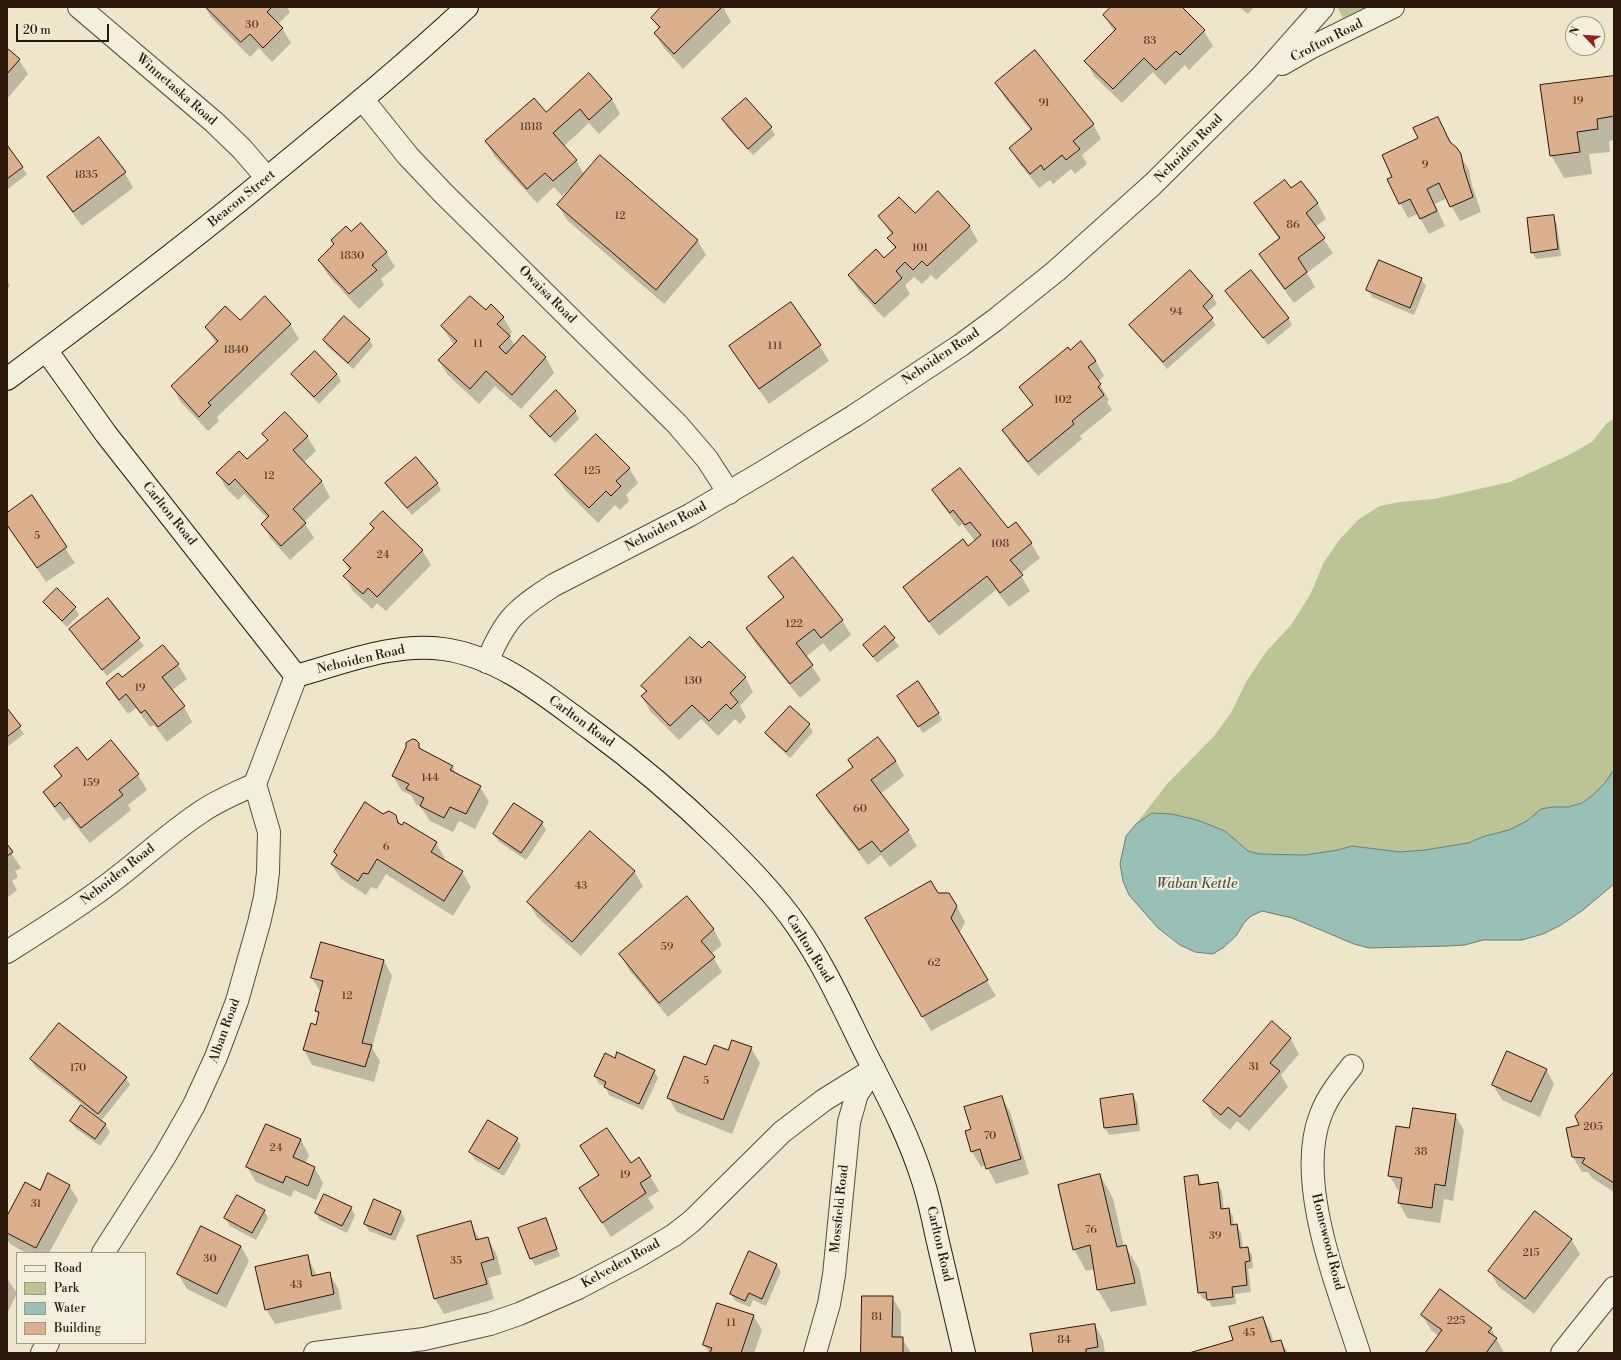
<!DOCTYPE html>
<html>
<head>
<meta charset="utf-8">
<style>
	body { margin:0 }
	#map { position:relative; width:1621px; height:1360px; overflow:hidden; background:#ede6ca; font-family:"Libre Bodoni",serif }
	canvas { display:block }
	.frame { position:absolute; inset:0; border:8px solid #2c170b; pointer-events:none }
	.legend { position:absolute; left:16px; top:1252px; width:130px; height:92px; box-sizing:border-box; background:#f3efdd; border:1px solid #a39989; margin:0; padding:5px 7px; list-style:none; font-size:12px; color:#2c170b }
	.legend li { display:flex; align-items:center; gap:8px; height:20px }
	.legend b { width:20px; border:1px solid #a39989 }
	.north { position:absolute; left:1565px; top:16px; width:40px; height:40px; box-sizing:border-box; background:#f3efdd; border:1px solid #a39989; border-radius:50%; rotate:295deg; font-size:11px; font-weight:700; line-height:16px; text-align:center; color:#2c170b }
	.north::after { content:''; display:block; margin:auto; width:14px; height:18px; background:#8f2418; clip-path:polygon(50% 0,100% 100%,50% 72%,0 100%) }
	.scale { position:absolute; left:16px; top:24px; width:93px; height:18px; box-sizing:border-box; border:2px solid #2c170b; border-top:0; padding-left:5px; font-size:12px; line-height:14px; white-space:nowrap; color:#2c170b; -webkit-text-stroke:3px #f3efdd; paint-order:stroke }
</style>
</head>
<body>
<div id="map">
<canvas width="1621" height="1360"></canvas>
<div class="frame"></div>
<ul class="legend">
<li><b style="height:5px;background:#f3efdd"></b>Road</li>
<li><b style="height:11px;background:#bcc495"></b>Park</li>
<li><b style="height:11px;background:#99c0b6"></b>Water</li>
<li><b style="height:11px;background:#dcb08c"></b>Building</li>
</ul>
<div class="north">N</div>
<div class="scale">20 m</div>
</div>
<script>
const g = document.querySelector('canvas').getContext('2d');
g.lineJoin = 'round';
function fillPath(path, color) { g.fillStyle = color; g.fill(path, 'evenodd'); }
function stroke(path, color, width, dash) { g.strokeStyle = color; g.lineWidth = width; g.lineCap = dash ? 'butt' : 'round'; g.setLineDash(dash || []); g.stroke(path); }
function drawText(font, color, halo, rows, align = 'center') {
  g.font = font + ' "Libre Bodoni",serif'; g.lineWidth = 4; g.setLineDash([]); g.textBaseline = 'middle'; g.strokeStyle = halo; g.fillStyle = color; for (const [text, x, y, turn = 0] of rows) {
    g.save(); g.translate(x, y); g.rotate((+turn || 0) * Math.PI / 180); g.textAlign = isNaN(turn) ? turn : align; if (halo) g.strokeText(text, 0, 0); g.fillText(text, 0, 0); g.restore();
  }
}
const green = new Path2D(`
	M1340,7H1367L1343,18L1338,9Z
	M1614,419V770L1604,784L1593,795L1582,803L1568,807H1553L1541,809L1527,821L1509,830L1485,836L1468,843L1425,850L1400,852L1352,846L1338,850L1305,855L1259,854L1248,851L1225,831L1197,820L1172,814L1152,813L1136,824L1167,784L1214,736L1231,713L1246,682L1266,652L1291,625L1311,593L1324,562L1339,540L1359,519L1380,506L1400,502L1434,499L1510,482L1567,456L1592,442L1607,423Z`);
const water = new Path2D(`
	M1614,770V884L1583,910L1561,925L1543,934L1522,940H1483L1465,945L1448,946L1369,948L1354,944L1292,918L1262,911L1251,916L1244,923L1236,936L1224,947L1213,954L1195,952L1180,945L1158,928L1129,895L1123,881L1120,864L1126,836L1136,824L1152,813L1172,814L1197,820L1225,831L1248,851L1259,854L1305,855L1338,850L1352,846L1400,852L1425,850L1468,843L1485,836L1509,830L1527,821L1541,809L1553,807H1568L1582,803L1593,795L1604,784Z`);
const shadow = new Path2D(`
	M205,7H287L290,12L278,24L282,28L291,43L272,62L259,48L250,57L211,17Z
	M660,7H723L731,22L683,69L664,48L655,34L659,30L652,18L661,9Z
	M1110,7H1181L1204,31L1213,46L1189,70L1185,65L1165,85L1153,72L1122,103L1094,76L1086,61L1114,32L1104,15L1111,9Z
	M1239,7H1254L1248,14Z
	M7,49L19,60L28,74L7,99Z
	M589,75L612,99L620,114L599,134L589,123L564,146L576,160L584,175L697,240L706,255L664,304L567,220L558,205L576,185L575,184L562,196L554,187L537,203L495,157L486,142L546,113Z
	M1614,77V140L1609,141L1610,152L1589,154L1592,174L1564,178L1551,155Z
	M996,83L1093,124L1101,139L1082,155L1087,164L1075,174L1071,169L1053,184L1050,180L1039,188L1019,163L1010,148L1031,131L1005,98Z
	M746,99L771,128L775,135L753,155L727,127L723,120Z
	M1438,118L1452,145L1456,149L1469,170L1472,185L1481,212L1460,221L1447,198L1435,204L1445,226L1429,234L1418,214L1408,218L1400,203L1393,178L1419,139Z
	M7,147L27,174L7,190Z
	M125,173L133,188L82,226L57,192L48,177Z
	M1301,182L1318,204L1326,219L1315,227L1333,253L1307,273L1315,287L1294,303L1269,269L1260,254L1280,240L1264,218L1255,203L1291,190Z
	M915,215L969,226L978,241L936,280L931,275L922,284L914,277L905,285L910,294L884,318L858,290L850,275L884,260L895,249L889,238L892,235L879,216Z
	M1553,216L1557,224L1561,256L1536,259L1532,252Z
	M351,233L386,252L395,267L381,279L384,285L359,309L328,275L319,260Z
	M1190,271L1213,297L1217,304L1207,312L1216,325L1167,369L1135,332L1130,325Z
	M1421,279L1426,286L1414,315L1372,297L1368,290Z
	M7,280L10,286L7,289Z
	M1227,291L1288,318L1292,325L1268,345Z
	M791,304L820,346L829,361L769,404L739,361L730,347Z
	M486,312L503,317L512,332L509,336L515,346L523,337L546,358L554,373L521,409L495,386L479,404L448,375L439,361L454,345L442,327Z
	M240,322L290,324L299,339L217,417L219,421L208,431L180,401L172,386L216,343L206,327Z
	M369,339L373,346L353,369L328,347L324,340Z
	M1070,351L1096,361L1104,376L1098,381L1109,400L1107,402L1112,410L1080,436L1082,439L1038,476L1012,445L1004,430L1033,407L1021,388Z
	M293,374H337L341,381L319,404L297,381Z
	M575,411L579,419L555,443L535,423L531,416Z
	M264,434L307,436L316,451L303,463L322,482L330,497L304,522L314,538L290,560L271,539L262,524L268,519L244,494L238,500L226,488L218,473L247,461L268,441Z
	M629,468L638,483L626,495L629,501L620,510L615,505L598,523L565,490L556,475Z
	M387,483H437L441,490L412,515L391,490Z
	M933,490L1031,543L1040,558L1020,574L1030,591L1009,607L996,590L939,636L913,602L904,587L975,541L962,524L959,527L942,505Z
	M31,497L75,563L46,582L7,524V514Z
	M372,525L422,550L431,565L386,611L377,603L372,609L353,591L345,576L350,571L344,561L374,529Z
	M770,577L842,620L851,635L830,652L823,643L806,657L821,680L800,698L756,644L747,629L784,599Z
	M57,590L75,608L79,615L67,627L49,609L45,602Z
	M107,599L144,646L107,676L75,636Z
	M885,628L899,646L877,663L864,645Z
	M702,650L745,677L753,692L740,706L746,717L740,724L735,719L718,736L701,719L679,740L650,711L642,697L646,692L642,686Z
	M178,665L187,679L171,691L184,707L192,722L167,742L154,725L150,727L136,708L128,714L116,698L107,683Z
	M903,703L938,713L942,720L923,733Z
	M790,708L809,725L813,732L790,758L771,740L766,733Z
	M7,709L24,734L7,747Z
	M418,744L421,750L452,766L457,775L480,787L489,802L475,829L459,821L453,832L430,821L421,807L416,804L411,795L402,791L393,776Z
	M87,761L138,775L147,790L128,805L131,810L90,843L69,817L64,821L53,807L44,792L62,778L55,766Z
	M849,761H896L904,776L880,794L908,831L917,846L890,867L881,855L868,865L826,810L818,795L853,768Z
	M383,815L395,816L402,827L436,843L445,858L443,860L462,872L471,887L453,916L386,874L377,889L371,887L366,895L341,879L332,865L337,856L335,852Z
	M542,823L546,830L526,860L498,841L494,834Z
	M7,846L21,868L15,871L18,877L12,881L17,890L7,898Z
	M634,871L643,886L581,956L537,917L528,902Z
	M938,894H949L958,909L965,922L959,934L996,996L931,1031L867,919Z
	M687,898L714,930L722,945L711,954L722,972L668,1017L629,970L621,955Z
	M384,961L392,976L372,1048L380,1061L374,1082L312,1065L304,1050L316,1026L319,1016L316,1010L321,993L312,978Z
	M1272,1023L1291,1039L1299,1054L1281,1075L1288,1087L1249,1131L1237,1121L1230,1130L1213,1116L1205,1101Z
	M751,1048L760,1063L732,1134L677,1112L668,1097L707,1066L729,1052Z
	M31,1059L126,1078L130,1085L101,1121L105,1124L110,1132L100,1146L75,1128L71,1121H101L102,1120L35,1067Z
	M615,1059L654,1071L658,1078L643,1110L609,1095L605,1086L599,1084L595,1076Z
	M1546,1069L1554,1084L1540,1117L1502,1100L1493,1085Z
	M1614,1074V1192L1592,1178L1588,1172H1582L1573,1157L1581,1126Z
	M1133,1095L1137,1103L1140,1131L1109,1135L1105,1128Z
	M1002,1097L1010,1112L1029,1174L996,1184L986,1165L981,1167L972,1152L966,1132L972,1130Z
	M1455,1115L1464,1130L1453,1201L1444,1199L1440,1223L1407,1218L1399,1203L1401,1191L1398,1190L1389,1175L1410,1130Z
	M266,1125L301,1140L309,1155L305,1164L315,1168L323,1183L316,1200L294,1190L291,1197L256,1182L247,1167Z
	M517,1139L521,1146L504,1176L474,1159L470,1152Z
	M630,1164L650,1176L659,1191L648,1198L654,1208L611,1237L580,1188Z
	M1100,1175L1113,1198L1124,1247H1126L1139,1269L1147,1305L1111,1312L1098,1290L1095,1269L1086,1271L1074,1249Z
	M1198,1176L1202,1185L1217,1183L1222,1191L1224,1210L1229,1209L1233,1216L1234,1226L1236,1225L1241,1233L1243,1249L1247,1248L1252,1255L1253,1268L1248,1269L1251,1292L1235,1294L1236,1304L1212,1307L1208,1299H1203L1199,1292Z
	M69,1185L78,1200L49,1253H26L10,1244L7,1239V1219L40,1191Z
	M351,1208L355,1215L347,1233L320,1220L316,1213Z
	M264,1210L268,1218L256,1240L230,1226L225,1218Z
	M401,1212L405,1219L395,1241L369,1231L365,1224Z
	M545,1219L560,1256L535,1266L531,1258Z
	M470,1222L480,1240L487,1238L496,1253L502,1274L488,1278L494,1299L444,1314L435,1299L418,1237Z
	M202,1227L241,1246L249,1261L226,1308L187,1289L178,1274Z
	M1571,1239L1580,1254L1534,1314L1498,1286L1490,1271Z
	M307,1256L317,1276L329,1273L338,1288L342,1309L275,1324L266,1309Z
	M777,1265L781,1272L766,1306L753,1300L750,1307L735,1301L731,1294Z
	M7,1278L17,1293L7,1314Z
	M892,1297L901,1312V1338H902L911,1353H862Z
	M753,1315L762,1330L754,1353H709L704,1345Z
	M1422,1315L1491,1328L1504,1353H1426L1439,1336L1431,1330Z
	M1263,1318L1271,1333L1274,1343L1281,1341L1288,1353H1193L1234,1341Z
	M1095,1325L1103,1340L1105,1353H1034Z`);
const building = new Path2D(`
	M206,7H272L267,12L283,28L263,48L250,34L241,42Z
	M661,7H722L674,54L654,33L660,27L651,18Z
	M1111,7H1182L1205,30L1180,55L1176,51L1156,70L1144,58L1113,89L1084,61L1116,29L1103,15Z
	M7,48L20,59L7,74Z
	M1035,50L1094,124L1073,141L1080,149L1066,160L1062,155L1044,170L1041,165L1030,174L1009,148L1032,129L995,83Z
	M589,73L612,99L589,120L580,109L553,133L577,160L553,181L545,173L527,189L485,141L534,98L546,112Z
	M1614,76V116L1597,119L1598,129L1577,132L1580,152L1550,156L1540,85Z
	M746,98L772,127L748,149L722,119Z
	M1438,117L1450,142L1457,148L1461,154L1464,169L1473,197L1450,207L1439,183L1427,189L1437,211L1420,219L1410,199L1399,204L1387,179L1392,177L1382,155L1418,138L1413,128Z
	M99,137L126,172L73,212L47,177Z
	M7,145L23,167L7,179Z
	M600,155L698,240L656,290L557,205Z
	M1285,180L1291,188L1301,181L1318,203L1306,213L1325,238L1298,258L1307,272L1285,289L1259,254L1280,238L1254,203Z
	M938,191L970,226L927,266L922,261L913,270L905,262L896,271L902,278L875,304L848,275L876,249L884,258L896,247L887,238L893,233L878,216L899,197L915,213Z
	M1554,215L1558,249L1531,253L1527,218Z
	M361,223L387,252L372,265L377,270L349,294L318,260L334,244L331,240L346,226L351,231Z
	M1379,260L1422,278L1410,308L1366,290Z
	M1190,270L1213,296L1203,306L1213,318L1163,362L1129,325Z
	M1251,270L1289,318L1263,338L1225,291Z
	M265,296L291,324L208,403L211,405L199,417L171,386L218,341L205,327L225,306L240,320Z
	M470,296L486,310L491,304L504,317L497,324L510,336L499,347L506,354L523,335L546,357L512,395L486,371L470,389L438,360L457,341L441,326Z
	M791,302L821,345L759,389L729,346Z
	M344,316L370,339L348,363L323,340Z
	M1081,341L1096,361L1088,367L1101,384L1098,387L1104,395L1072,421L1074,424L1028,462L1002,430L1033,405L1019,387L1068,347L1070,350Z
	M315,351L337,374L314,397L291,374Z
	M556,390L576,411L550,437L530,416Z
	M285,412L308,436L293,450L322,481L293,509L306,523L281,546L261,524L269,516L235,479L229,485L216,473L239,451L247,459L268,440L262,434Z
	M596,434L630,468L616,481L621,486L611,496L606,491L589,508L555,475Z
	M416,457L438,483L407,508L385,483Z
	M960,468L1008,528L1016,522L1032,543L1010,560L1023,575L1000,593L987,576L929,622L903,587L963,539L968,546L981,535L970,522L965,525L953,510L950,513L932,490Z
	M32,495L67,547L37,568L7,525V513Z
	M383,511L423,550L377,597L368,588L363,594L343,576L351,568L343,560L374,528L370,524Z
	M793,557L843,620L821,638L814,629L796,643L813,665L790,684L746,628L784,597L768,577Z
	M57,588L76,607L62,621L43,602Z
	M108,598L140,638L102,670L69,629Z
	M885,626L895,638L873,657L863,645Z
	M690,637L702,648L709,641L746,677L730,693L738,702L731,709L726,704L709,721L692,705L670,726L641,696L647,691L641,686Z
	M163,645L179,664L162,677L185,706L158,727L145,710L141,713L126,694L119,700L106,683L118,673L122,677Z
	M918,681L939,713L918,727L897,696Z
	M790,706L810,724L786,752L765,733Z
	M7,708L21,726L7,737Z
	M878,737L896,761L871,780L909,830L881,852L872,841L859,850L816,795L853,767L848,760Z
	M413,739L416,740L419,743V748L453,766L450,770L481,786L466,814L450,807L444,818L420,806L424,798L406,789L409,784L392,776L406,747V743Z
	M111,740L139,774L119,790L123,795L81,828L60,802L55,807L43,792L62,776L54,766L77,747L87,760Z
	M365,802L383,814L389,811L396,815L398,823L402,825L404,822L437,842L431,852L463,871L444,901L377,859L368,874L363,873L358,881L331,864L337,855L334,852Z
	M514,803L543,822L521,853L493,834Z
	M590,831L635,871L572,942L527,902Z
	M7,844L13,852L7,856Z
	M931,881L938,893H949L957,906L951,918L988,980L922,1017L865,918Z
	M687,896L714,929L701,941L715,957L659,1003L619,954Z
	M321,942L384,960L362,1043L372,1045L365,1067L303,1050L311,1023L316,1025L319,1012L315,1011L323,981L311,978Z
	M1272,1021L1291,1038L1270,1063L1280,1071L1240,1117L1228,1107L1221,1115L1203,1101Z
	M59,1023L127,1077L98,1114L30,1059Z
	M732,1040L752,1047L723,1120L667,1098L684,1056L706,1065L714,1045L728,1050Z
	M1507,1051L1547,1069L1531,1102L1492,1085Z
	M617,1052L655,1070L639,1104L604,1087L606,1082L594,1076L605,1053L615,1058Z
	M1614,1072V1183L1582,1163L1585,1158L1572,1157L1566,1128L1579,1125L1575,1116Z
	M1133,1094L1137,1124L1104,1128L1100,1099Z
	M1002,1096L1021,1159L986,1169L980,1149L971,1152L965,1131L971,1129L964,1107Z
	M81,1105L106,1124L95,1139L70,1121Z
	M1413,1108L1456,1114L1445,1186L1435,1184L1432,1208L1398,1203L1402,1178L1388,1176L1396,1126L1409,1128Z
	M488,1120L518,1138L499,1169L469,1152Z
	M266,1124L301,1139L293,1157L315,1167L308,1186L286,1176L283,1183L246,1167Z
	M607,1128L631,1163L639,1157L651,1176L640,1183L646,1193L602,1223L579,1188L599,1175L580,1146Z
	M48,1173L70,1185L36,1248L7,1233V1216L25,1182L40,1190Z
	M1100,1174L1117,1247L1126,1245L1135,1283L1097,1290L1090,1245L1073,1250L1058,1185Z
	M1198,1175L1199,1185L1218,1182L1221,1209L1229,1208L1231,1225L1237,1224L1240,1248L1248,1247L1250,1261L1245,1262L1247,1285L1232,1287L1233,1297L1207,1300L1206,1292L1198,1293L1184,1177Z
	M324,1194L352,1207L342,1226L315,1213Z
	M237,1195L265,1210L252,1233L224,1218Z
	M374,1199L401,1211L391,1235L364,1224Z
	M1535,1211L1572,1239L1525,1299L1488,1271Z
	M546,1218L557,1249L530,1259L518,1228Z
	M471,1221L476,1240L488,1237L494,1259L481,1263L487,1284L434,1299L417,1236Z
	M201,1226L241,1246L217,1294L177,1274Z
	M749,1251L777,1264L762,1299L749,1293L745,1301L730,1294Z
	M308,1255L312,1276L330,1272L334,1294L265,1310L255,1267Z
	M1440,1289L1492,1328L1488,1332L1497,1338L1486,1353H1425L1442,1330L1421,1315Z
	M862,1296H893L892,1337H903V1353H861Z
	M717,1303L754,1315L741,1353H710L712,1348L703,1345Z
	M1263,1317L1271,1342L1281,1340L1285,1353H1189L1233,1340L1229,1327Z
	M1095,1324L1098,1347L1086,1349V1353H1033L1030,1334Z`);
const street = new Path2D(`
	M79,7L214,122L242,149L267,178
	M1282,64L1310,48L1393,7
	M363,100L408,156L443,193L677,424L707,459L729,493
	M487,662C505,619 515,610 554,585L690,515L768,469L854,416L961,345L995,320L1056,271L1152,185L1262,76L1323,7
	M7,952C42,930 77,908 110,883C141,860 169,833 201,812C218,800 237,793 255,784L296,676
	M1352,1066C1340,1081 1328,1096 1321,1114C1294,1181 1338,1287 1359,1353
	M103,1253L165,1156L194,1105L216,1057L237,1001L259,923L265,897L268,872L269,832L255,784
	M42,1353L48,1343
	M315,1353L424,1339L490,1324L519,1314L578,1288L637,1257L674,1235L692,1221L782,1132L824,1100L874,1069
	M815,1353L829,1304L834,1275L849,1122L857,1094L871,1073
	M1562,1353L1614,1288`);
const secondary = new Path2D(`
	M46,350L106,434L296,676C343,663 395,642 443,649C501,657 547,697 592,730C637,763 679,799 719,838C747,866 775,894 797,926C825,966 844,1010 866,1054C887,1095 909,1136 923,1181C929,1199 933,1219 937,1238C946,1276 955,1315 964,1353
	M7,379C95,314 183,248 267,178C335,122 403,67 467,7`);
const numberNames = [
	["30",252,25],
	["83",1150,41],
	["19",1578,101],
	["91",1044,103],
	["1818",531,127],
	["9",1425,165],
	["1835",86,175],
	["12",620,216],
	["86",1293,225],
	["101",920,248],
	["1830",352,256],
	["94",1176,312],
	["11",478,344],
	["111",775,346],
	["1840",236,350],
	["102",1063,400],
	["125",592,471],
	["12",269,476],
	["5",37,536],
	["108",1000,544],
	["24",383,555],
	["122",794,624],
	["130",693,681],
	["19",140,688],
	["144",430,778],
	["159",91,783],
	["60",860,809],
	["6",386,847],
	["43",581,886],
	["59",667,947],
	["62",934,963],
	["12",347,996],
	["31",1254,1067],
	["170",78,1068],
	["5",706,1081],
	["205",1593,1127],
	["70",990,1136],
	["24",276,1148],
	["38",1421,1152],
	["19",625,1175],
	["31",36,1204],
	["76",1091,1230],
	["39",1215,1236],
	["215",1531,1253],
	["30",210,1259],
	["35",456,1261],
	["43",296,1285],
	["81",877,1317],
	["225",1456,1321],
	["11",731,1323],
	["45",1249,1333],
	["84",1064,1340]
];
const streetNames = [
	["Crofton Road",1327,41,-27],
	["Winnetaska Road",176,90,41],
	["Nehoiden Road",1189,149,-45],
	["Beacon Street",242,199,-39],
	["Owaisa Road",547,295,45],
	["Nehoiden Road",941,357,-34],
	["Carlton Road",169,514,51],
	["Nehoiden Road",666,527,-28],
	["Nehoiden Road",361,660,-13],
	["Carlton Road",581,722,36],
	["Nehoiden Road",118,875,-38],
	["Carlton Road",809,949,58],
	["Alban Road",225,1031,-70],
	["Mossfield Road",840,1209,-84],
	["Homewood Road",1327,1242,76],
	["Carlton Road",939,1244,77],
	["Kelveden Road",621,1264,-29]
];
const waterNames = [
	["Waban Kettle",1197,885]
];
fillPath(green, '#bcc495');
fillPath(water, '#99c0b6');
stroke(water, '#6d7c72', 1);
fillPath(shadow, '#0003');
fillPath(building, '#dcb08c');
stroke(building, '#2c170b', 1);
stroke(street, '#5c4b3b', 24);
stroke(secondary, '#2c170b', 24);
stroke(street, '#f3efdd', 22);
stroke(secondary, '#f3efdd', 22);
drawText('11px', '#583d2b', null, numberNames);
drawText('13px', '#2c170b', '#f3efdd', streetNames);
drawText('italic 14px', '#525247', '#f3efdd', waterNames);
</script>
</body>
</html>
